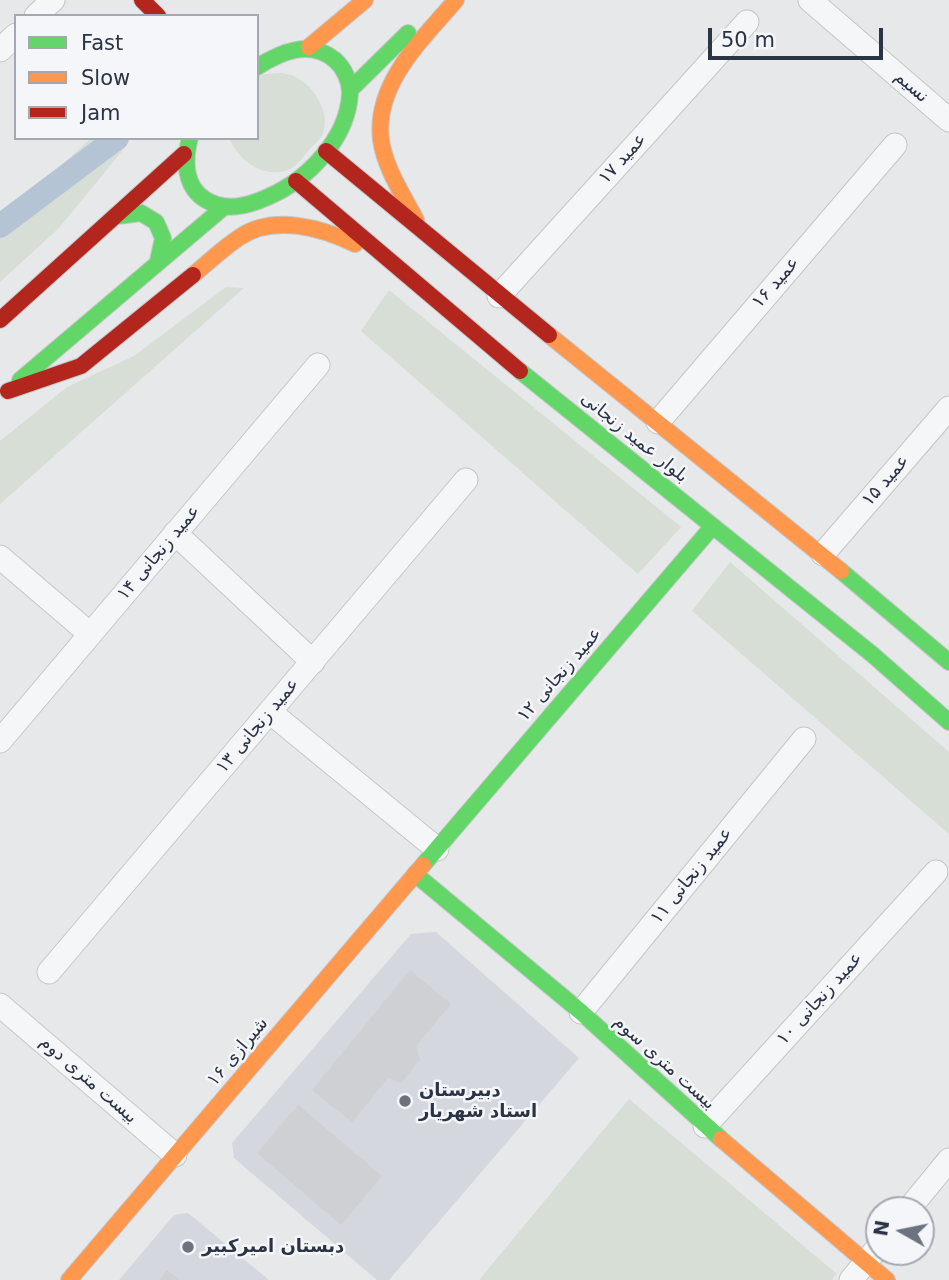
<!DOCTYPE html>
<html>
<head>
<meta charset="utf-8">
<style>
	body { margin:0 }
	#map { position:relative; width:949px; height:1280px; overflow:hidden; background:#e6e8ea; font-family:"DejaVu Sans",sans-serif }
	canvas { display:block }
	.legend { position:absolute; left:14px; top:14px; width:245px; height:126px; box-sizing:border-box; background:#f4f6f9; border:2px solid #a4a8b1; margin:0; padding:9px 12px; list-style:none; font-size:21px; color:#2b3445 }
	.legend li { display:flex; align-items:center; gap:14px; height:35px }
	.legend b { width:35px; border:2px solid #a4a8b1 }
	.north { position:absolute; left:865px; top:1196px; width:70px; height:70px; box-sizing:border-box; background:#f4f6f9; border:2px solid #a4a8b1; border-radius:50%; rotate:279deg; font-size:19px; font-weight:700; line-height:28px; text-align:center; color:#2b3445 }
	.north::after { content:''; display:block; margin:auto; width:24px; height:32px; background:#6c737f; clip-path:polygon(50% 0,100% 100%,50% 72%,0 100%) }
	.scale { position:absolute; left:708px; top:28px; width:175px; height:32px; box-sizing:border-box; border:4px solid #2b3445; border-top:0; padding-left:9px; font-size:21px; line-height:24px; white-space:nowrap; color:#2b3445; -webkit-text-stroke:5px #f4f6f9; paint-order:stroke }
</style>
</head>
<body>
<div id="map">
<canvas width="949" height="1280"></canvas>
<ul class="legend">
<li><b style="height:9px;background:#63d668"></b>Fast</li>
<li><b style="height:9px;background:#ff974d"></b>Slow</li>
<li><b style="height:9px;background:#b3261e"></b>Jam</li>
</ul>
<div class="north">N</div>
<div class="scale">50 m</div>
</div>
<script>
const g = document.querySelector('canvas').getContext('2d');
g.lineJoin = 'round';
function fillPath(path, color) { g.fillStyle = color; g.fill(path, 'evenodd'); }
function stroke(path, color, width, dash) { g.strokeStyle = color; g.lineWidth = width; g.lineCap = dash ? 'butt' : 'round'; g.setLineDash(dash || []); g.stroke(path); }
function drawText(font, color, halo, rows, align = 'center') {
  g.font = font + ' "DejaVu Sans","Noto Naskh Arabic",sans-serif'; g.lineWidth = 5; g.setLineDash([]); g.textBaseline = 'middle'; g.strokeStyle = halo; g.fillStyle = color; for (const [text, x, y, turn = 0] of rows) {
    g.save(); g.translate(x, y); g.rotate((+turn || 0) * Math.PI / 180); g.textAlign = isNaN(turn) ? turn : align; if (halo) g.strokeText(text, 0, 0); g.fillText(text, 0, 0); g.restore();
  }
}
const built = new Path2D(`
	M436,932L579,1058L389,1280H377L234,1158L232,1143L411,934Z
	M188,1213L269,1280H119L174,1215Z`);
const green = new Path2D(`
	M282,73C287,74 293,75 297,78C314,86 331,114 323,133C321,139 313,145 309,150C304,156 297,166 290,169C264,180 239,161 229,138H257V77L266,74Z
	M91,138H117L127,145L59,228L0,282V222Z
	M226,287L244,288L0,504V441L67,387L134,356Z
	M389,290L681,527L638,574L361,331Z
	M730,562L949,752V834L692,611Z
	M629,1099L837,1274L832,1280H479Z`);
const canal = new Path2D(`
	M0,226L117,138`);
const building = new Path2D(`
	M410,970L451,1004L416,1046L420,1060L401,1083L388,1078L352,1122L312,1090Z
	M298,1105L382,1176L341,1225L257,1153Z
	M167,1270L180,1280H159Z`);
const street = new Path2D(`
	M810,0L949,120
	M36,16L53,0
	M0,50L16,35
	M499,296L747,22
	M658,422L895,145
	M175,533L313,662
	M823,554L949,408
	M0,557L90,634
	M270,712L437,849
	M0,741L318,365
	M49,972L466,480
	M0,1005L175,1155
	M581,1012L804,739
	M705,1126L936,872
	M908,1210L949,1160
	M851,1280L879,1246`);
const fast = new Path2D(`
	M350,90L408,33
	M190,138C184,160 184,187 206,200C226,212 248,206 268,197C307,180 348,139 350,93C350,81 344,68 335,60C310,39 281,52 257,67
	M118,216L141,213L156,222L163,238L158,261
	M520,371L873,655L949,722
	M20,380L224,207
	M841,571L949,662
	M423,865L713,526
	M415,874L581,1012L721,1139`);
const slow = new Path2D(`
	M309,47L365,0
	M416,220C403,195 385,168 381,140C374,83 423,39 456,0
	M193,275C209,262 223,248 240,237C274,214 322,228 355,244
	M549,335L841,571
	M721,1139L887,1280
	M69,1280L423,865`);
const jam = new Path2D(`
	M142,0L158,16
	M326,151L549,335
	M296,181L520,371
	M0,320L184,154
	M8,391L81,366L193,275`);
const markers = [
	[405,1101,7,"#6c737f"],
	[188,1247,7,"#6c737f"]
];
const streetNames = [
	["نسیم",911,87,41],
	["عمید ۱۷",623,159,-48],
	["عمید ۱۶",776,283,-49],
	["بلوار عمید زنجانی",634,438,39],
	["عمید ۱۵",886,481,-49],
	["عمید زنجانی ۱۴",159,553,-50],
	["عمید زنجانی ۱۲",560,675,-49],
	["عمید زنجانی ۱۳",258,726,-50],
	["عمید زنجانی ۱۱",692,876,-51],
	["عمید زنجانی ۱۰",820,999,-48],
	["شیرازی ۱۶",238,1052,-50],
	["بیست متری سوم",664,1063,42],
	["بیست متری دوم",88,1080,41]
];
const poiNames = [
	["دبیرستان",419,1091],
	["استاد شهریار",419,1112],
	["دبستان امیرکبیر",202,1247]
];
fillPath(built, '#d4d7dd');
fillPath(green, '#d6ded6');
stroke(canal, '#b4c4d5', 24);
fillPath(building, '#ced0d3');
stroke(street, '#c4c6c8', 25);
stroke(fast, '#c4c6c8', 18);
stroke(slow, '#c4c6c8', 18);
stroke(jam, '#c4c6c8', 18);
stroke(street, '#f5f6f7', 23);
stroke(fast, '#63d668', 16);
stroke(slow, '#ff974d', 16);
stroke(jam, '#b3261e', 16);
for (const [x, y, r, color] of markers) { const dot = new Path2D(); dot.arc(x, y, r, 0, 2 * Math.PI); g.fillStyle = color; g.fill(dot); stroke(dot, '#f4f6f9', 2.5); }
drawText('18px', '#2b3445', '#f4f6f9', streetNames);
drawText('bold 18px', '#2b3445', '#f4f6f9', poiNames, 'left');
</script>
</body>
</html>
